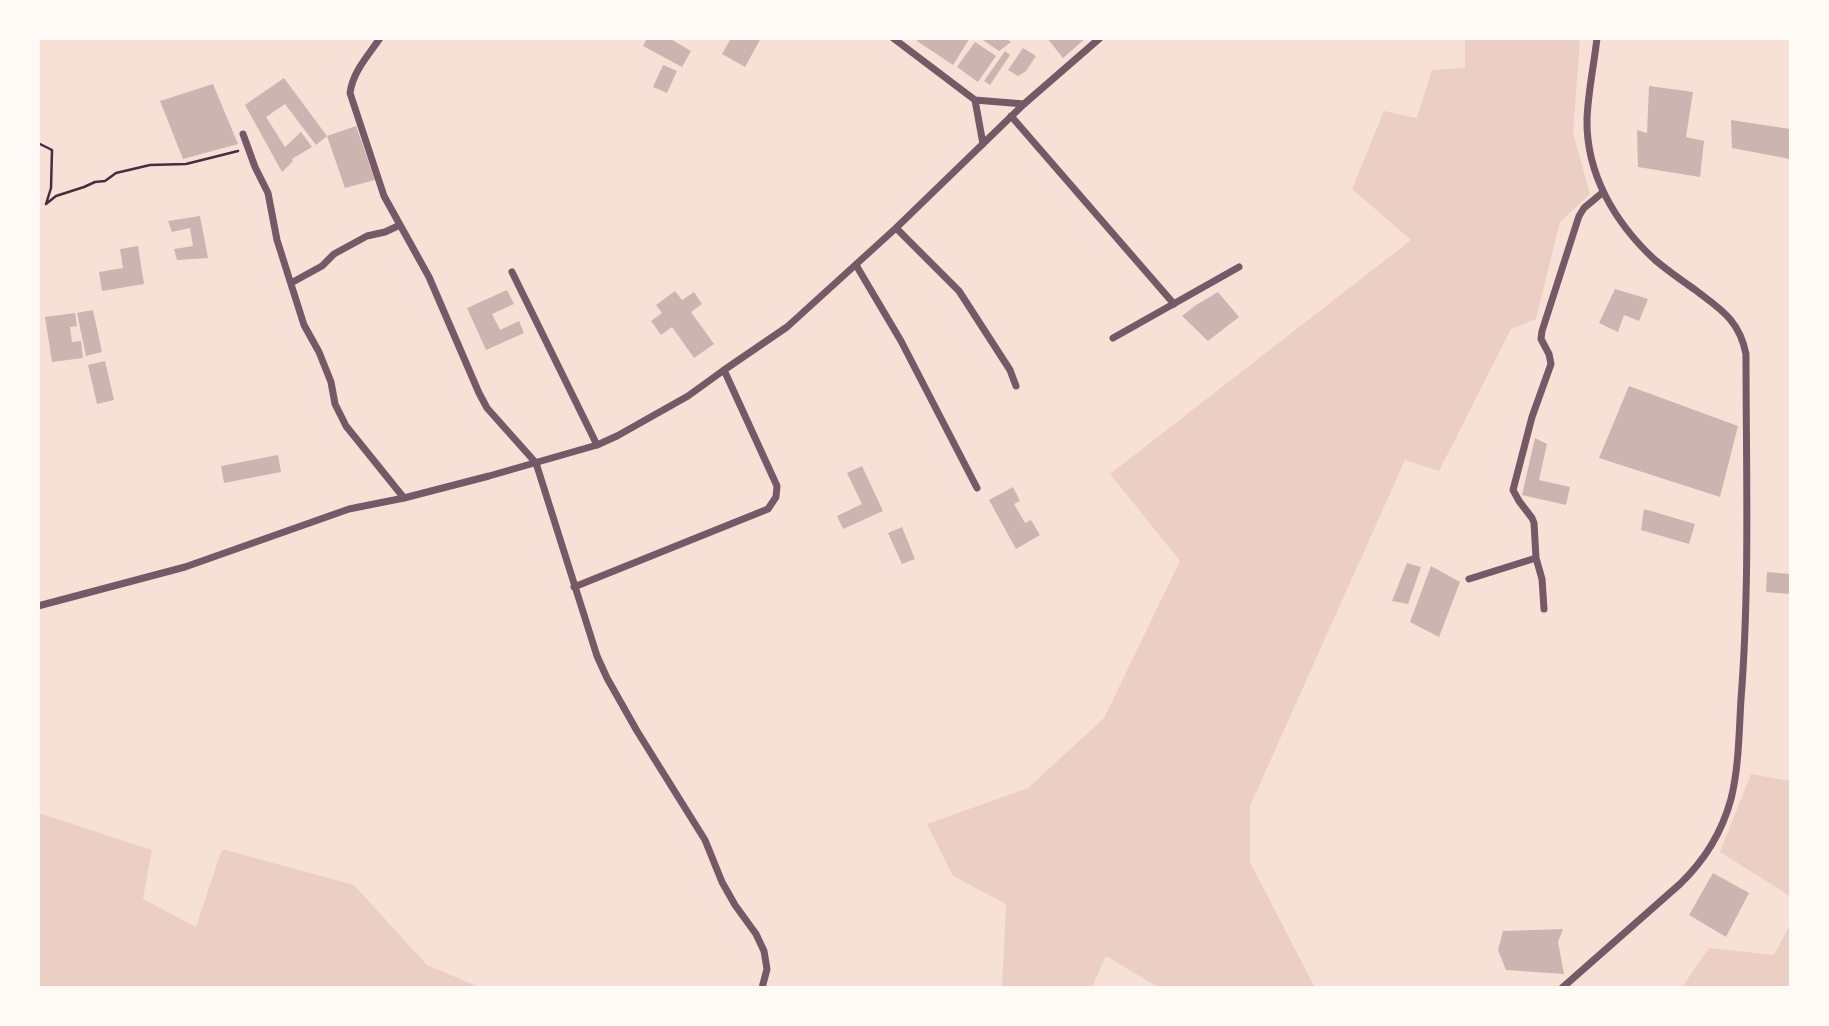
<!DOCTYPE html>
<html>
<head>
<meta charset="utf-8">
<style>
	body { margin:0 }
	#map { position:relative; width:1829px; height:1026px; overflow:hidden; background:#f7e1d7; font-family:Ubuntu,sans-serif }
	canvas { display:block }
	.frame { position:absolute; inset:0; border:40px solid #fffaf5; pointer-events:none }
</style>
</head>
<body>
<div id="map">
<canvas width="1829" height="1026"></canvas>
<div class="frame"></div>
</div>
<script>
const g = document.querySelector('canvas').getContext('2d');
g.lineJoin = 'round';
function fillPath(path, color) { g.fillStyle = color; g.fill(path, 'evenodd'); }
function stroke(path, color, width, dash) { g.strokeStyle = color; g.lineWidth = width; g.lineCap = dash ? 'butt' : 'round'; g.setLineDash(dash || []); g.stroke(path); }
const green = new Path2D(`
	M1465,39H1580L1573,133L1590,194L1560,222L1536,319L1511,329L1439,471L1405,460L1250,806V862L1314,986L1312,988L1158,987L1106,956L1092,987H1002L1006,904L953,876L927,824L1028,788L1104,718L1180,561L1110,474L1411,240L1352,189L1384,111L1417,118L1432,70L1465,68Z
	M1751,774L1790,781V896L1720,852Z
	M42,814L152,850L143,899L196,927L222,849L354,885L427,965L479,987H39L38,815Z
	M1790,925V987H1682L1709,948L1774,955Z`);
const building = new Path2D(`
	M647,38H669L691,51L682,67L643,46Z
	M731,38H761L745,67L722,54Z
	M919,38H970L953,65L917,41Z
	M980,38H1005L1011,42L999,51Z
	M1047,38H1086L1063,58Z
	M975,42L996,56L978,82L957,67Z
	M1023,48L1036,56L1026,71L1018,76L1008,70Z
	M1005,51L1010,55L990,85L984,81Z
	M663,65L677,71L667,93L653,87Z
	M284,78L327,136L356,126L375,180L345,188L327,136L316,145L285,104L266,117L285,147L301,132L312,147L292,159L293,161L282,172L245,105Z
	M213,84L238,144L183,159L160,101Z
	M1649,86L1693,92L1686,137L1704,141L1700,177L1638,167L1637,130L1647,133Z
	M1731,120L1790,129V159L1732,148Z
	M200,216L208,258L177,260L174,249L193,246L190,228L172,232L168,221Z
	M138,246L144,284L102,291L99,272L123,268L120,249Z
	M1615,289L1648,299L1639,321L1624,315L1618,332L1599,323Z
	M507,290L514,304L492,314L500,330L519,321L524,333L486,350L467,308Z
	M675,291L682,300L694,292L702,304L691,312L714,344L694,358L672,327L661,335L651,321L662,313L656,305Z
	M1218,292L1239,317L1208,341L1182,316L1196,305Z
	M93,310L102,352L86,356L77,313Z
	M75,313L77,326L70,327L72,342L81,341L83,358L52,362L45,317Z
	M105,361L114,400L97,404L88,365Z
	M1629,386L1738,426L1720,497L1599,458Z
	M1535,438L1547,444L1539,480L1570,487L1566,505L1522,495Z
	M278,455L281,472L224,483L221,466Z
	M862,466L883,511L843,529L837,516L862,504L847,473Z
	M1013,487L1020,501L1014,504L1025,523L1031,520L1040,535L1016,549L989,500Z
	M1644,509L1695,524L1689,544L1641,530Z
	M902,527L915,559L902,564L888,533Z
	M1407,563L1421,567L1408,604L1392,601Z
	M1431,566L1460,582L1439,637L1410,622Z
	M1767,572L1790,574V594L1766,592Z
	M1713,873L1749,893L1726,937L1689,915Z
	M1563,929L1558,942L1564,974L1506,970L1498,950L1503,931Z`);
const path = new Path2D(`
	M38,143L52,150L51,188L46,204
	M46,204L56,196L84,187L95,182L105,181L116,173L150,165L186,164L238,151`);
const minor = new Path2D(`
	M380,38C368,56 353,71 350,93L384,196L429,277L479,393L487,408L536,463L597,656L607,678L637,731L705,840L722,882L735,905L756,934L764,951L767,969L762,988
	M893,38L975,100L1024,104
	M975,100L983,144
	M1011,116L1174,304
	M243,134L255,167L268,193L277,240L304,325L319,352L331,382L335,404L346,426L404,498
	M896,228L959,291L1010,370L1016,386
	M856,265L901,341L977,488
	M512,272L597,445
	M291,283L322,266L334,254L367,236L385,232L400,225
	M1113,338L1239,267
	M1469,579L1536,558
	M574,587L768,509L776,497L777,486L724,370
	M38,606L185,567L349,509L404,498L489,476L597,445L617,436L688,396L724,370L787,327L896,228L1024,104L1100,38
	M1544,609L1542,579L1536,558L1534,523L1532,518L1519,501L1513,490L1532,417L1551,364L1549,354L1541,339L1542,331L1579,216L1584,208L1602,193
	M1562,988L1680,884C1705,860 1722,832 1731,799C1739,767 1739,731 1741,699C1750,584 1746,469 1746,354C1739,319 1720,309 1694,289C1681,280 1667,270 1655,260C1615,223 1586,174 1587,119C1588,92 1594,65 1597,38`);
fillPath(green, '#ebcfc5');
fillPath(building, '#ccb4b1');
stroke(path, '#4a2c40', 2.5);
stroke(minor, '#755966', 7);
</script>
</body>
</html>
